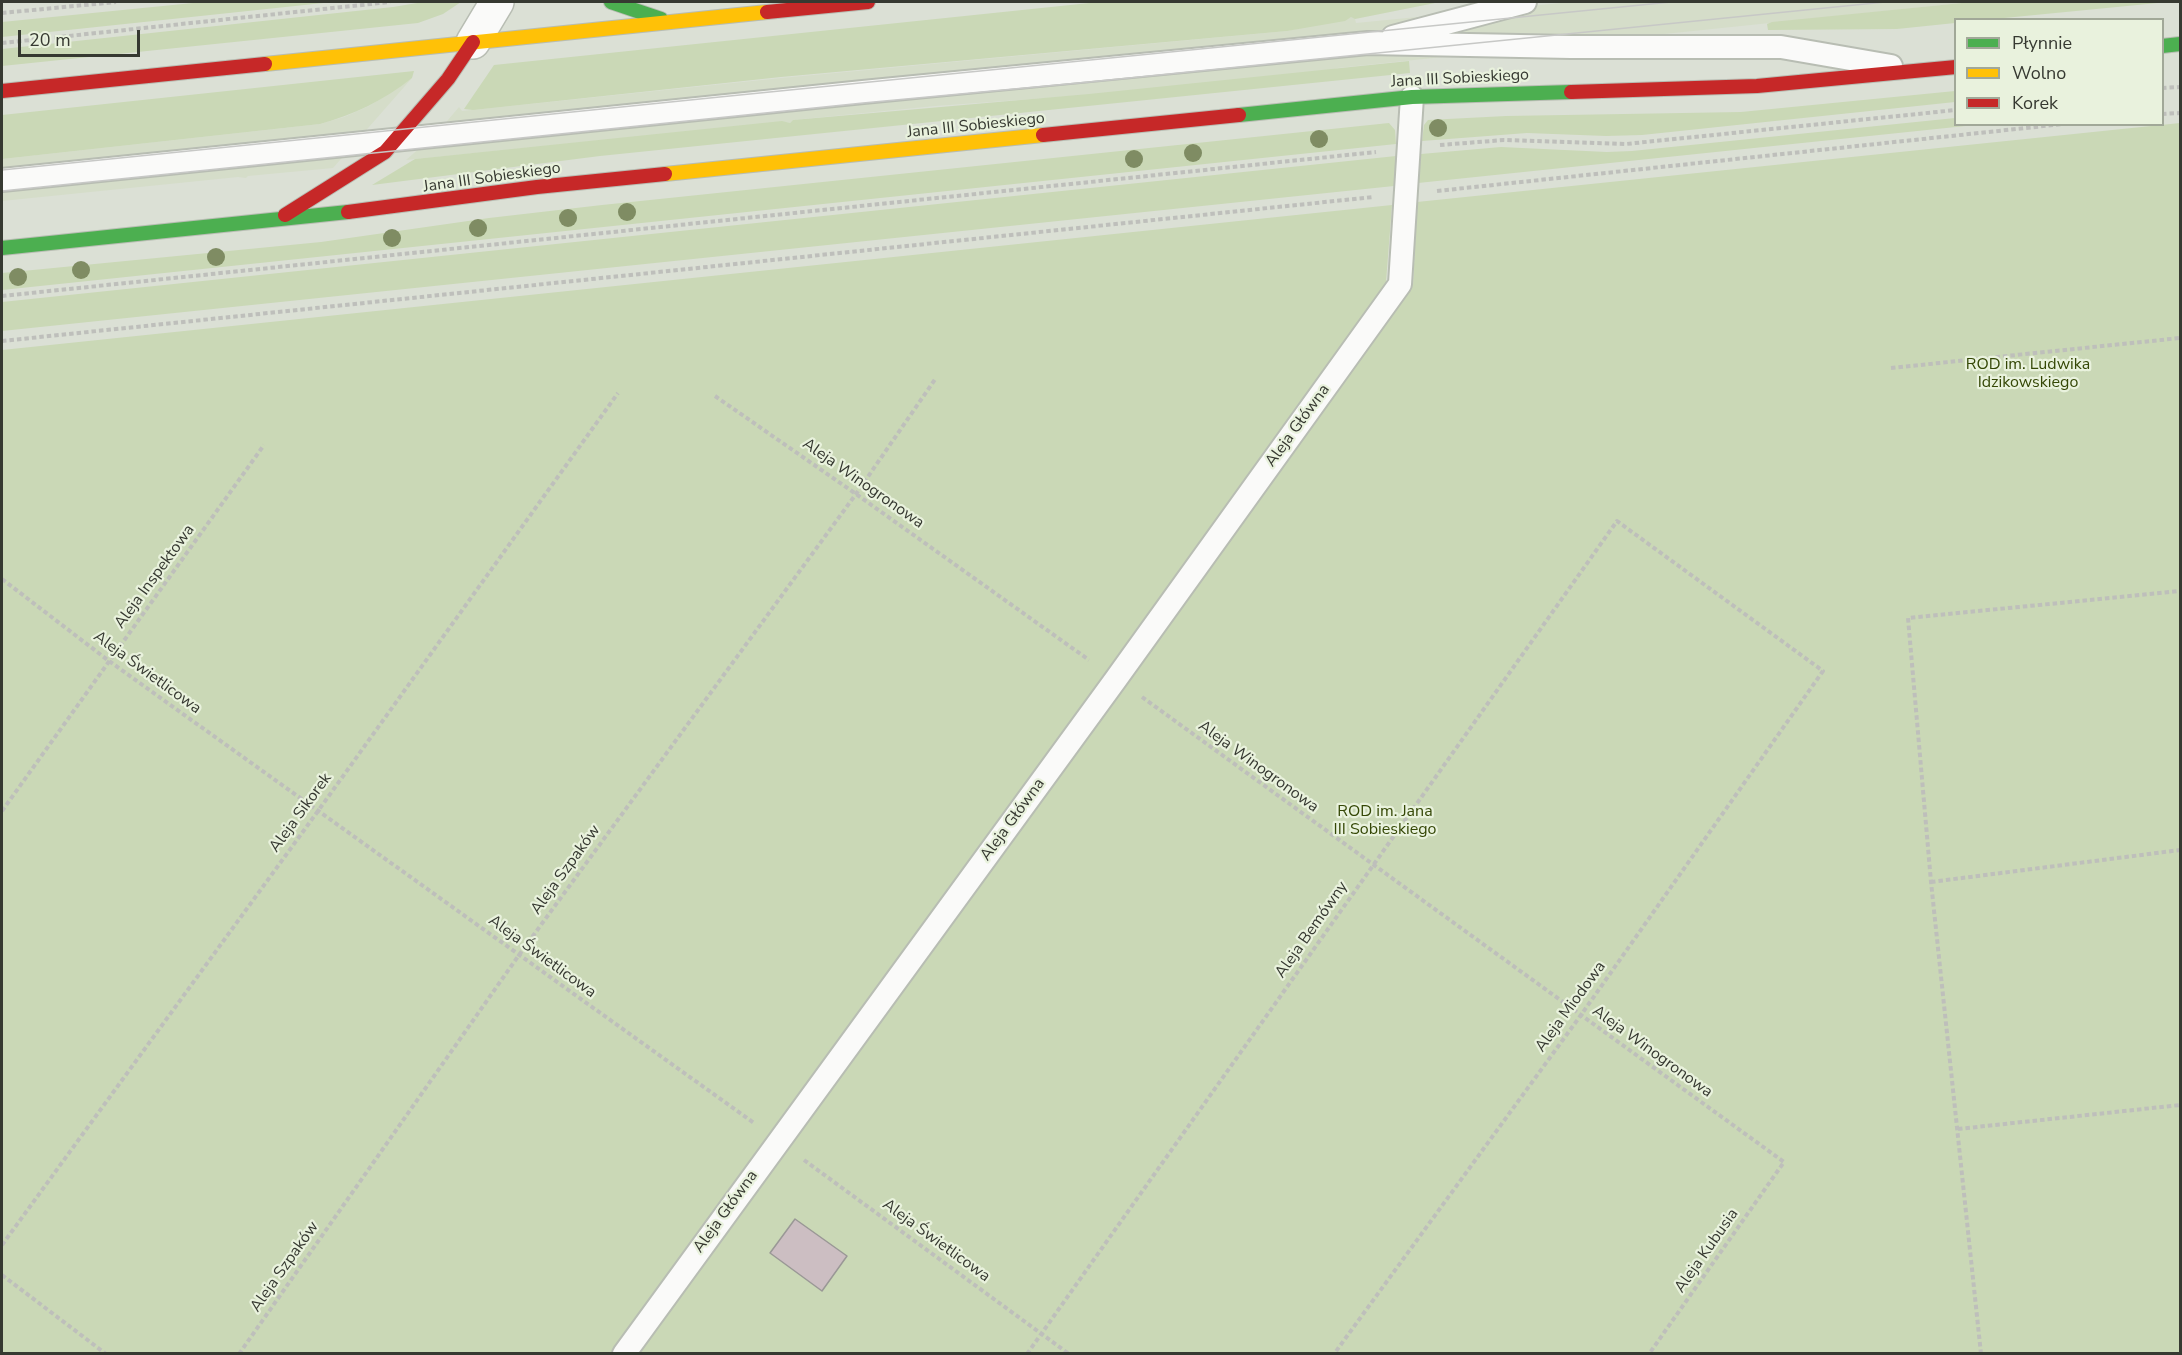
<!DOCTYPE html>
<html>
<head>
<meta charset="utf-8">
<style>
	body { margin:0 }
	#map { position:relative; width:2182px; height:1355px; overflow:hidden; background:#dbe0d5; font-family:"Nunito Sans",sans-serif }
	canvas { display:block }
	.frame { position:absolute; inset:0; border:3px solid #363931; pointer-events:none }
	.legend { position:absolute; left:1954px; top:18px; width:210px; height:108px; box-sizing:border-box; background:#e9f2dd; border:2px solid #a1a898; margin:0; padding:8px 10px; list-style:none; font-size:18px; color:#363931 }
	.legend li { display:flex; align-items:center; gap:12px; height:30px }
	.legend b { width:30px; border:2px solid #a1a898 }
	.scale { position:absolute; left:18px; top:30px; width:122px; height:27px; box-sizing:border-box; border:3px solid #363931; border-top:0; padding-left:8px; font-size:18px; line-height:21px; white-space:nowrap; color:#363931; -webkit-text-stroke:4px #e9f2dd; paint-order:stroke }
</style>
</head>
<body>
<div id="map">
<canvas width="2182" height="1355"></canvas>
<div class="frame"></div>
<ul class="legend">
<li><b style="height:8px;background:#4caf50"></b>Płynnie</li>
<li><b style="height:8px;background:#ffc107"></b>Wolno</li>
<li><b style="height:8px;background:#c62828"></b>Korek</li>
</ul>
<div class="scale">20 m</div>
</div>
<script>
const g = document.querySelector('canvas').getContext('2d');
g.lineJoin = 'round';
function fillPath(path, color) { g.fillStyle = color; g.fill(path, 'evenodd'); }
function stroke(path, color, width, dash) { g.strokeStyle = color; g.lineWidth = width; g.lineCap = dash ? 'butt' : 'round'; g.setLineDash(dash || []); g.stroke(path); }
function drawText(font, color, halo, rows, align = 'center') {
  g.font = font + ' "Nunito Sans",sans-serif'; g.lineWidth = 4.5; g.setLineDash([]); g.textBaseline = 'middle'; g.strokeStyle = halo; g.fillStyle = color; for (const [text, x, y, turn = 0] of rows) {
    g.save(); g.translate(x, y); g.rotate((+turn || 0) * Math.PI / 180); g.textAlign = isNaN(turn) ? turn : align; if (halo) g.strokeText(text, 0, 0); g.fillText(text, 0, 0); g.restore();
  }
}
const built = new Path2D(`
	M1571,2H1972L1337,68L1331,71L1089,95L935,106L793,120L790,123L782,122L406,160L437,133L459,107L462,111L781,78L1287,31L1351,17L1355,19L1356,23Z
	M412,78L333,168L248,176L246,178L238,177L2,201V159L320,124L344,117L369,106Z`);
const green = new Path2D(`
	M203,2H333L2,37V22Z
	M423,2H461L443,14L418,23L2,66V49L393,7Z
	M1099,2H1440L1355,19L1351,17L1345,21L1287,31L781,77L473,110L464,109L494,65Z
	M1972,2H2168L1994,19L1956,20L1955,23L1897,29L1768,30L1767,24L1772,22Z
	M1409,61L1410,73L600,156L372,185L415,159L782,121L790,123L793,120L1089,94Z
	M414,71L412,78C384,100 354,115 320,124L2,159V115Z
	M1955,91V102L1642,135L1606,136L1527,133L1422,141L1424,125L1428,120L1506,116L1741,112Z
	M1955,118L1956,124L1975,125L1418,183L1421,154L1501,147L1607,152L1632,151Z
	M1389,123L1395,130L1396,144L2,290V273L321,242L489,218L602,205Z
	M2180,123V1353H2V350L1392,205L1386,282L1413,285L1417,202Z
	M1396,156L1394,186L2,331V302Z`);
const building = new Path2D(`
	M795,1219L847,1256L822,1291L770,1253Z`);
const path = new Path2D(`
	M2,13L116,2
	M2,43L390,2
	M2162,88L2180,87
	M2162,114L2180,113
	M1440,145L1504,140L1626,144L1956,110
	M1437,191L2063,124
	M2,296L1376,152
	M2,341L1373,197
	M1891,368L2180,338
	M715,396L856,494L1089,660
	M2,579L109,661L754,1123
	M1142,697L1784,1162L1649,1354
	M2,811L264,445
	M1931,882L2180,850
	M1958,1129L2180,1105
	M804,1160L1069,1354
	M2,1245L318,811L618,393
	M2,1275L106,1354
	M239,1354L519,955L856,494L936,378
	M1027,1354L1617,521L1823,671L1581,1015L1334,1354
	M1981,1354L1931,882L1908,618L2180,591`);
const lane = new Path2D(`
	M1393,37L1525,2
	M2,180L863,92L1368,43L1571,47H1781L1891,66
	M624,1354L1116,679L1400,284L1412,97`);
const street = new Path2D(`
	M473,42L497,2`);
const fast = new Path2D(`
	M611,2L661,19
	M2162,46L2180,44
	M1239,115L1412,97L1571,92
	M2,248L348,212`);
const slow = new Path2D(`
	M265,64L767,12
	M665,174L1043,135`);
const jam = new Path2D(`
	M767,12L868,2
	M2,91L265,64
	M1571,92L1757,86L1956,67
	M1043,135L1239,115
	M348,212L537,187L665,174
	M285,215L385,152L448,79L473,42`);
const tram = new Path2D(`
	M2,170C558,112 1115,58 1671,2
	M2,191L863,103L1089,82L1885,2`);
const trees = [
	[1438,128],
	[1319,139],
	[1193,153],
	[1134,159],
	[627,212],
	[568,218],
	[478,228],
	[392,238],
	[216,257],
	[81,270],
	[18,277]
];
const streetNames = [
	["Jana III Sobieskiego",1460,79,-3],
	["Jana III Sobieskiego",976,126,-6],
	["Jana III Sobieskiego",492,178,-8],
	["Aleja Główna",1298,426,-54],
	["Aleja Winogronowa",863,484,35],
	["Aleja Inspektowa",155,577,-54],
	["Aleja Świetlicowa",147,673,36],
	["Aleja Winogronowa",1258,767,36],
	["Aleja Sikorek",301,813,-54],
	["Aleja Główna",1013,820,-54],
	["Aleja Szpaków",566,870,-54],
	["Aleja Bemówny",1312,930,-55],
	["Aleja Świetlicowa",542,957,36],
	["Aleja Miodowa",1571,1007,-54],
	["Aleja Winogronowa",1652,1052,36],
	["Aleja Główna",726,1212,-54],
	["Aleja Świetlicowa",936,1241,36],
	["Aleja Kubusia",1707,1251,-55],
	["Aleja Szpaków",285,1267,-55]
];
const parkNames = [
	["ROD im. Ludwika",2028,365],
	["Idzikowskiego",2028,383],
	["ROD im. Jana",1385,812],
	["III Sobieskiego",1385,830]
];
fillPath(built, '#d5ddc9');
fillPath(green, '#cad8b6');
fillPath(building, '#ccbec2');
stroke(building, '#9a9896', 1.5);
stroke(lane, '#b8bdb3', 26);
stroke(street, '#b8bdb3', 36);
stroke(fast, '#b8bdb3', 16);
stroke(slow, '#b8bdb3', 16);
stroke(jam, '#b8bdb3', 16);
stroke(path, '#bebfbb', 4, [4.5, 3]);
stroke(lane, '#fafaf9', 22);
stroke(street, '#fafaf9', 33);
stroke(fast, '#4caf50', 14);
stroke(slow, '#ffc107', 14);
stroke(jam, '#c62828', 14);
stroke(tram, '#c7c8c6', 1.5);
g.fillStyle = '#7f8c63';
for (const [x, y] of trees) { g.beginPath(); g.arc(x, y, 9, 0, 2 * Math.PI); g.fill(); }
drawText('16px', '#363931', '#e9f2dd', streetNames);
drawText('16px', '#344705', '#e9f2dd', parkNames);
</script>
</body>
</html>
